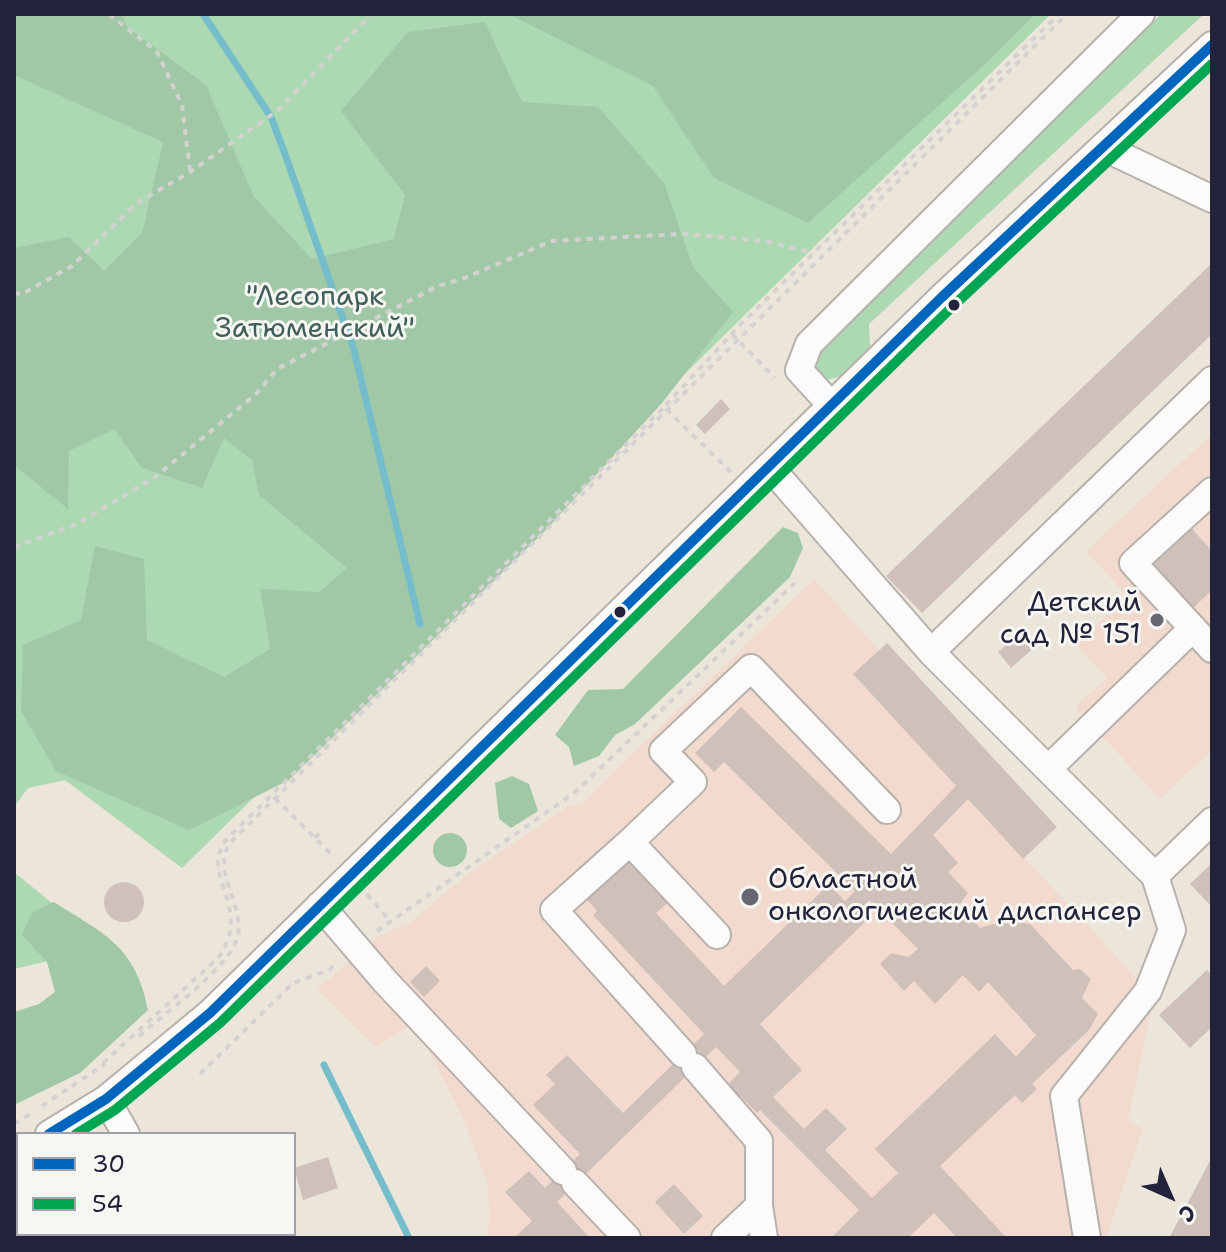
<!DOCTYPE html>
<html>
<head>
<meta charset="utf-8">
<style>
	body { margin:0 }
	#map { position:relative; width:1226px; height:1252px; overflow:hidden; background:#ece5da; font-family:"Shantell Sans",sans-serif }
	canvas { display:block }
	.frame { position:absolute; inset:0; border:16px solid #22223b; pointer-events:none }
	.legend { position:absolute; left:16px; top:1132px; width:280px; height:104px; box-sizing:border-box; background:#f6f6f2; border:2px solid #a1a1a9; margin:0; padding:10px 14px; list-style:none; font-size:24px; color:#22223b }
	.legend li { display:flex; align-items:center; gap:16px; height:40px }
	.legend b { width:40px; border:2px solid #a1a1a9 }
	.north { position:absolute; left:1130px; top:1156px; width:80px; height:80px; -webkit-text-stroke:6px #f6f6f2; paint-order:stroke; rotate:135deg; font-size:22px; font-weight:700; line-height:32px; text-align:center; color:#22223b }
	.north::after { content:''; display:block; margin:auto; width:28px; height:36px; background:#22223b; clip-path:polygon(50% 0,100% 100%,50% 72%,0 100%) }
</style>
</head>
<body>
<div id="map">
<canvas width="1226" height="1252"></canvas>
<div class="frame"></div>
<ul class="legend">
<li><b style="height:10px;background:#0065bd"></b>30</li>
<li><b style="height:10px;background:#00a651"></b>54</li>
</ul>
<div class="north">С</div>
</div>
<script>
const g = document.querySelector('canvas').getContext('2d');
g.lineJoin = 'round';
function fillPath(path, color) { g.fillStyle = color; g.fill(path, 'evenodd'); }
function stroke(path, color, width, dash) { g.strokeStyle = color; g.lineWidth = width; g.lineCap = dash ? 'butt' : 'round'; g.setLineDash(dash || []); g.stroke(path); }
function drawText(font, color, halo, rows, align = 'center') {
  g.font = font + ' "Shantell Sans",sans-serif'; g.lineWidth = 6; g.setLineDash([]); g.textBaseline = 'middle'; g.strokeStyle = halo; g.fillStyle = color; for (const [text, x, y, turn = 0] of rows) {
    g.save(); g.translate(x, y); g.rotate((+turn || 0) * Math.PI / 180); g.textAlign = isNaN(turn) ? turn : align; if (halo) g.strokeText(text, 0, 0); g.fillText(text, 0, 0); g.restore();
  }
}
const built = new Path2D(`
	M1212,434V750L1160,799L1075,707L1107,678L1076,644L1127,596L1086,551Z
	M814,579L879,650L853,674L1154,997L1128,1121L1143,1129L1106,1238H487L490,1220L487,1182L463,1118L415,1023L375,1047L317,989L379,936L409,923L472,871L570,805L581,804Z`);
const green = new Path2D(`
	M14,14H1051L182,868L65,780L28,788L14,807Z
	M1161,14H1204L869,324L870,347L846,375L823,381L814,374L812,360Z
	M14,872L91,935L65,957L14,969Z`);
const forest = new Path2D(`
	M14,14H121L127,27L206,85L254,197L312,259L394,239L405,195L341,111L408,32L485,22L522,102L598,107L664,183L693,267L733,312L662,403L544,532L289,780L189,830L56,771L21,711L23,645L81,620L95,546L144,559L147,640L224,677L270,649L260,589L319,592L347,568L259,495L252,460L224,438L202,488L142,468L114,429L69,451L68,509L14,465V248L69,237L104,271L142,233L163,142L14,75Z
	M508,14H1035L985,64L808,223L714,178L653,86Z
	M783,527L798,533L803,548L790,577L635,724L615,735L599,756L574,766L569,747L555,735L588,690L623,689Z
	M512,776L529,784L538,811L511,828L499,819L495,783Z
	M433 850a17 17 0 1 1 34 0a17 17 0 1 1-34 0Z
	M54,902C104,934 136,946 148,1010L80,1073L14,1105V1012L39,1004L55,992L47,962L22,935L32,912Z`);
const stream = new Path2D(`
	M203,14L271,117L285,154L354,350L420,624
	M324,1065L409,1238`);
const building = new Path2D(`
	M1212,263V334L922,613L886,576Z
	M721,399L730,409L705,434L696,425Z
	M1192,529L1212,551V590L1191,610L1151,567Z
	M1023,630L1037,645L1011,668L998,652Z
	M887,643L1057,827L1023,859L968,799L933,835L958,863L948,872L968,893L959,905L980,928L1007,920L1030,924L1073,970L1080,969L1091,979L1082,998L1098,1014L1089,1030L1032,1084L1037,1089L1022,1103L1015,1095L940,1166L1005,1236L957,1238L934,1213L908,1238H831L859,1210L760,1110L757,1113L728,1084L740,1072L716,1047L557,1202L590,1238H514L532,1221L505,1192L529,1171L545,1188L580,1154L533,1105L555,1084L546,1075L567,1055L623,1113L704,1034L593,915L597,911L584,896L632,852L673,898L656,913L724,986L829,884L845,901L855,891L724,762L714,772L695,753L741,707L891,854L956,786L853,674ZM869,900L918,949L908,957L891,953L880,964L904,991L914,981L935,1004L963,975L979,992L988,982L1036,1035L1016,1057L995,1034L875,1149L898,1173L872,1198L825,1150L847,1129L826,1108L804,1129L773,1097L802,1070L760,1024L865,922L857,914Z
	M1212,863V907L1190,884Z
	M104 902a20 20 0 1 1 40 0a20 20 0 1 1-40 0Z
	M426,966L440,981L424,997L410,982Z
	M1207,970L1212,976V1027L1190,1048L1159,1015Z
	M328,1157L338,1188L303,1200L294,1168Z
	M1212,1157V1238H1169Z
	M674,1184L703,1216L684,1234L655,1202Z
	M78,1234H126L128,1238H67Z`);
const path = new Path2D(`
	M109,14L157,52L182,105L190,170
	M14,293L22,294L72,266L137,203L190,172L277,111L372,14
	M732,334L775,378
	M731,472L664,407L741,324L1059,14
	M14,547L77,524L155,477L256,394L277,369L438,286L462,279L552,241L681,234L766,241L813,253
	M275,798L334,857
	M315,838L321,832
	M367,894L390,921
	M377,931L574,793L795,583
	M139,1036C165,1013 227,970 237,939C247,907 210,872 230,843L1067,14
	M103,1063L218,958C254,908 200,878 225,841L664,407
	M200,1074L293,983L329,970L337,963
	M42,1106L105,1064
	M14,1124L35,1111`);
const minor = new Path2D(`
	M1103,147L1212,199
	M831,405L799,370L809,344L1141,14
	M769,466L931,652L1155,876L1212,821
	M1212,491L1133,563L1212,649
	M931,652L1212,380
	M1048,769L1193,628
	M630,842L693,782L663,751L751,668L887,810
	M320,905L384,980L563,1171
	M683,1054L554,910L630,842L717,935
	M695,1067L759,1141V1206
	M106,1099L126,1134
	M49,1134L106,1099L210,1013L942,297L1212,45
	M14,1153L18,1151
	M575,1183L627,1238
	M162,1234L163,1238
	M725,1238L759,1206L764,1238
	M1087,1238L1064,1096L1148,991L1172,930L1155,876`);
const bus1 = new Path2D(`
	M49,1134L106,1099L210,1013L942,297L1212,45`);
const bus2 = new Path2D(`
	M76,1134L115,1110L220,1023L952,307L1212,64`);
const markers = [
	[954,305,7,"#22223b"],
	[620,612,7,"#22223b"],
	[1157,620,8,"#696673"],
	[750,897,10,"#696673"]
];
const parkNames = [
	["\"Лесопарк",315,298],
	["Затюменский\"",315,330]
];
const poiNames = [
	["Детский",1141,604],
	["сад № 151",1141,636],
	["Областной",768,881,"left"],
	["онкологический диспансер",768,913,"left"]
];
fillPath(built, '#f2dacf');
fillPath(green, '#acd8b2');
fillPath(forest, '#a0c8a6');
stroke(stream, '#76bdcb', 7);
fillPath(building, '#cfc1ba');
stroke(minor, '#b6b1ac', 30);
stroke(path, '#d4d2d1', 4, [6, 6]);
stroke(minor, '#fcfbf9', 26);
stroke(bus1, '#0065bd', 10);
stroke(bus2, '#00a651', 10);
for (const [x, y, r, color] of markers) { const dot = new Path2D(); dot.arc(x, y, r, 0, 2 * Math.PI); g.fillStyle = color; g.fill(dot); stroke(dot, '#f6f6f2', 3); }
drawText('28px', '#405e59', '#f6f6f2', parkNames);
drawText('28px', '#22223b', '#f6f6f2', poiNames, 'right');
</script>
</body>
</html>
